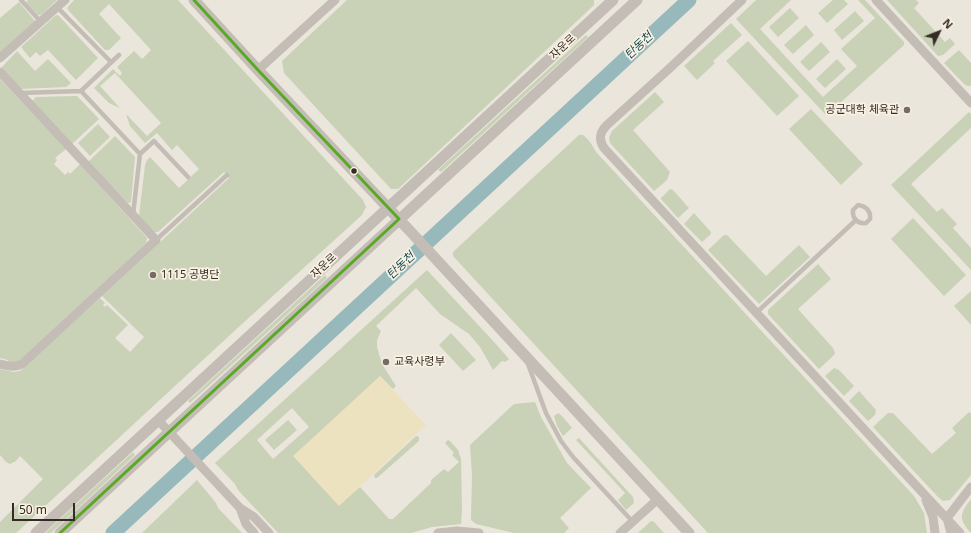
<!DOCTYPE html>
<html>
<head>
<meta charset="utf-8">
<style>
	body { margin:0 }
	#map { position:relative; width:971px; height:533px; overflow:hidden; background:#ebe6dc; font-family:"Noto Sans",sans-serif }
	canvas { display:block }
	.north { position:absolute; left:919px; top:12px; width:40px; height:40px; -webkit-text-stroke:3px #f9f1e2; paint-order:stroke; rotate:47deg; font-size:11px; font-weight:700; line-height:16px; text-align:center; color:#342b25 }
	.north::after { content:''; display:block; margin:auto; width:14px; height:18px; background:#342b25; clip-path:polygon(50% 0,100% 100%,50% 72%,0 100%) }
	.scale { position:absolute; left:12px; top:503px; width:63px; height:18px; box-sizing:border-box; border:2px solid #342b25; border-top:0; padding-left:5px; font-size:12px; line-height:14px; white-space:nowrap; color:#342b25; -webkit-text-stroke:3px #f9f1e2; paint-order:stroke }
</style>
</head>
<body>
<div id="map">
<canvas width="971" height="533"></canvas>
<div class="north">N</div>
<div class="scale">50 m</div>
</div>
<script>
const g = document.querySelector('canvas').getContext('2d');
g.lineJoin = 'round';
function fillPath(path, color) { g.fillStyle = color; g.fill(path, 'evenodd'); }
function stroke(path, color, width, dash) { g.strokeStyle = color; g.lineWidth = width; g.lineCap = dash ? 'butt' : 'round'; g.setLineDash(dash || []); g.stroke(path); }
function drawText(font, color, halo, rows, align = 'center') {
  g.font = font + ' "Noto Sans","Noto Sans KR",sans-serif'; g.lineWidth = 3.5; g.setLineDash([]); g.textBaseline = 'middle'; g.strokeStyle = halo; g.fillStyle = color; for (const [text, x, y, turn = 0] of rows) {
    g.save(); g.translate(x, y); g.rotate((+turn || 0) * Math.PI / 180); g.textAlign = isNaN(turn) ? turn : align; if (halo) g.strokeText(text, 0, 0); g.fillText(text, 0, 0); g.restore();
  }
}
const green = new Path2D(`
	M28,0H57L41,15H38L26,2Z
	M74,0H178L363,200L366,207L362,215L243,323L16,533H0V522L43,479L20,456L16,461L10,464L6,462L0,455V369L13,372L20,371L100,298L105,303L103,305L105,307L107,305L128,325L115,338L130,352L144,337L102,296L229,178L224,172L158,232H154L139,216L145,165L147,160L150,157L179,188L199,169L177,145L172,150L157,133L145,143L130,126L126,114L147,136L161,123L115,73L100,86L120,108L109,103L94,88L113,69L120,76L122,73L117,67L134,51L142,59L151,50L109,4L99,14L121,38L109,50H105L69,11L67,8Z
	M347,0H594V5L398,189H391L284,73L282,61Z
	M756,0H791L760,29L823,97L857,66L841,49L875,18L858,0H865L904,42V45L828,114H825L736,19Z
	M833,0H844L848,4L827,23L818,13Z
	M887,0H916L919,3L914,8L945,42L950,38L955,44L943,55L938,56Z
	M19,2L35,21L0,54V18Z
	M790,8L799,18L778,37L769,27Z
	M855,11L864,21L842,40L834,30Z
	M57,15L59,16L98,58L76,80L48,50L40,56L36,52L30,58L21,47L55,16Z
	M731,23L742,35L713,61L715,63L697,80L684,66Z
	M806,25L814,35L793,54L784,45Z
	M586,35L588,37L441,172L438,170Z
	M748,41L799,96L777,116L726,61Z
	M821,42L830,52L809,71L800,62Z
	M959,50L971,63V86H967L964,84L944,63Z
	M17,51L35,71L48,59L71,83L66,87L20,89L1,68Z
	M837,59L846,69L825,88L816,79Z
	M0,79L66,149L55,158L57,160L54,164L65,175L68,172L70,174L80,164L147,238L146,243L18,362H8V360L0,358Z
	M655,92L664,102L633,130L670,172L667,180L654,191L610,143L609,138L612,131Z
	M77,96L99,119L72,144L32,101L36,97Z
	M811,109L863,164L841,185L789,129Z
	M969,112L971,114V128L911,184L937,212L942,208L957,224L953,228L971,248V270L891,185Z
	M98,124L110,137L90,156L78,143Z
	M579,135H583C590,140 592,146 597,153L914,496L924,513L927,533H708L453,256V252Z
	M115,136L135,157L131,202L128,203L88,162Z
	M670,189L673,190L689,208L678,218L661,199V198Z
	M694,213L711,232V234L702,242L684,224Z
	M913,218L966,275L944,296L891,239Z
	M724,235H727L766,276L799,245L810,257L759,304L708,250Z
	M818,264L831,279L798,309L833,348L835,353L834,355L819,369L768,314V310Z
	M427,270L495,343L509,359L505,362L502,361L493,370L480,347L469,334L440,314L416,288L376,326L381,331L377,340V347L382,364L396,386L393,389L380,376L339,505L360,487L389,519H393L431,483V480L444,469L448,472L459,462L452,455L454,453L445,443L448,440L450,441L458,450L461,459L462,511L461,524L432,527L411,533H278L238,490L235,484L215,463ZM292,408L309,427L273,459L257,440Z
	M325,275L327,278L190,403L188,401Z
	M971,291V325L954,306Z
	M451,333L476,360L463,371L439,345Z
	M834,368L839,370L854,386L844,396L825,376Z
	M859,391L876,410L875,415L868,421L849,401Z
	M535,402L541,417L567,463L591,488L560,518L569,528L564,533H514L476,524L471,520V517L472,476L470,445L514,404Z
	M969,412L971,413V475L950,500L943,501L938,497L873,427L888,413H893L932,454L956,433L952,428Z
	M558,413L562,416L572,428L563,436L557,426L554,416Z
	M288,420L297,430L274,450L265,440Z
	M416,436L419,437V441L377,478H375L374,475Z
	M579,438L633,497L634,503L626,510L618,500L625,493L576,440Z
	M133,452L135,455L51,533H45Z
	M197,480L216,503L218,508L242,533H142Z
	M971,499V533C958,519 960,513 971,499Z
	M651,521L654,522L664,533H638Z`);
const sand = new Path2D(`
	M380,376L426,425L339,506L293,456Z`);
const river = new Path2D(`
	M113,533L689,0`);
const service = new Path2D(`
	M21,0L41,22
	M57,7L111,62
	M81,91L140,154L133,215
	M21,93L81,91L119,55
	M140,154L154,141L188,177
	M858,205C866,206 871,211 870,219L866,223C858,224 852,219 853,210Z
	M156,240L227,175
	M756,313L856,220
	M528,364L546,413L561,441L573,457L633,522`);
const minor = new Path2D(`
	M742,0L671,67L607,125C600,132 598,139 604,148L960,533
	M876,0L971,103
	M0,58L65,0
	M258,70L335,0
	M0,72L156,240L22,364C14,368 8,366 0,364
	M158,420L240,508L254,517L269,533
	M926,500L933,517L935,533
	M240,508L246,524L254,533
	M438,533L457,531L479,533
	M620,533L658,499
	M951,533L947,518L971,487`);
const tertiary = new Path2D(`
	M194,0L258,70L410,231L689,533
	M36,533L613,0
	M60,533L637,0`);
const bus1 = new Path2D(`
	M60,533L399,219L258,70L194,0`);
const markers = [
	[907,110,4,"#746c65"],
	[354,171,3.5,"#342b25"],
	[153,275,4,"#746c65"],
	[386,362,4,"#746c65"]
];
const streetNames = [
	["자운로",563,47,-43],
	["자운로",324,266,-43]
];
const poiNames = [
	["공군대학 체육관",899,110,"right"],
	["1115 공병단",161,275],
	["교육사령부",394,362]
];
const waterNames = [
	["탄동천",639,46,-43],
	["탄동천",401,266,-43]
];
fillPath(green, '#c9d1b6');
fillPath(sand, '#ede2c0');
stroke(river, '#98b9bc', 15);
stroke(service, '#c3bdb6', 4.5);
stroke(minor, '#c3bdb6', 9);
stroke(tertiary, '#c3bdb6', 11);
stroke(bus1, '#59a925', 3);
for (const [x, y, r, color] of markers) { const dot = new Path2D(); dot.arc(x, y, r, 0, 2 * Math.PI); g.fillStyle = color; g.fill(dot); stroke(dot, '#f9f1e2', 1.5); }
drawText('11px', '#342b25', '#f9f1e2', streetNames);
drawText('11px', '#342b25', '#f9f1e2', poiNames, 'left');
drawText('italic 12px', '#194b56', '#f9f1e2', waterNames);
</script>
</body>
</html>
